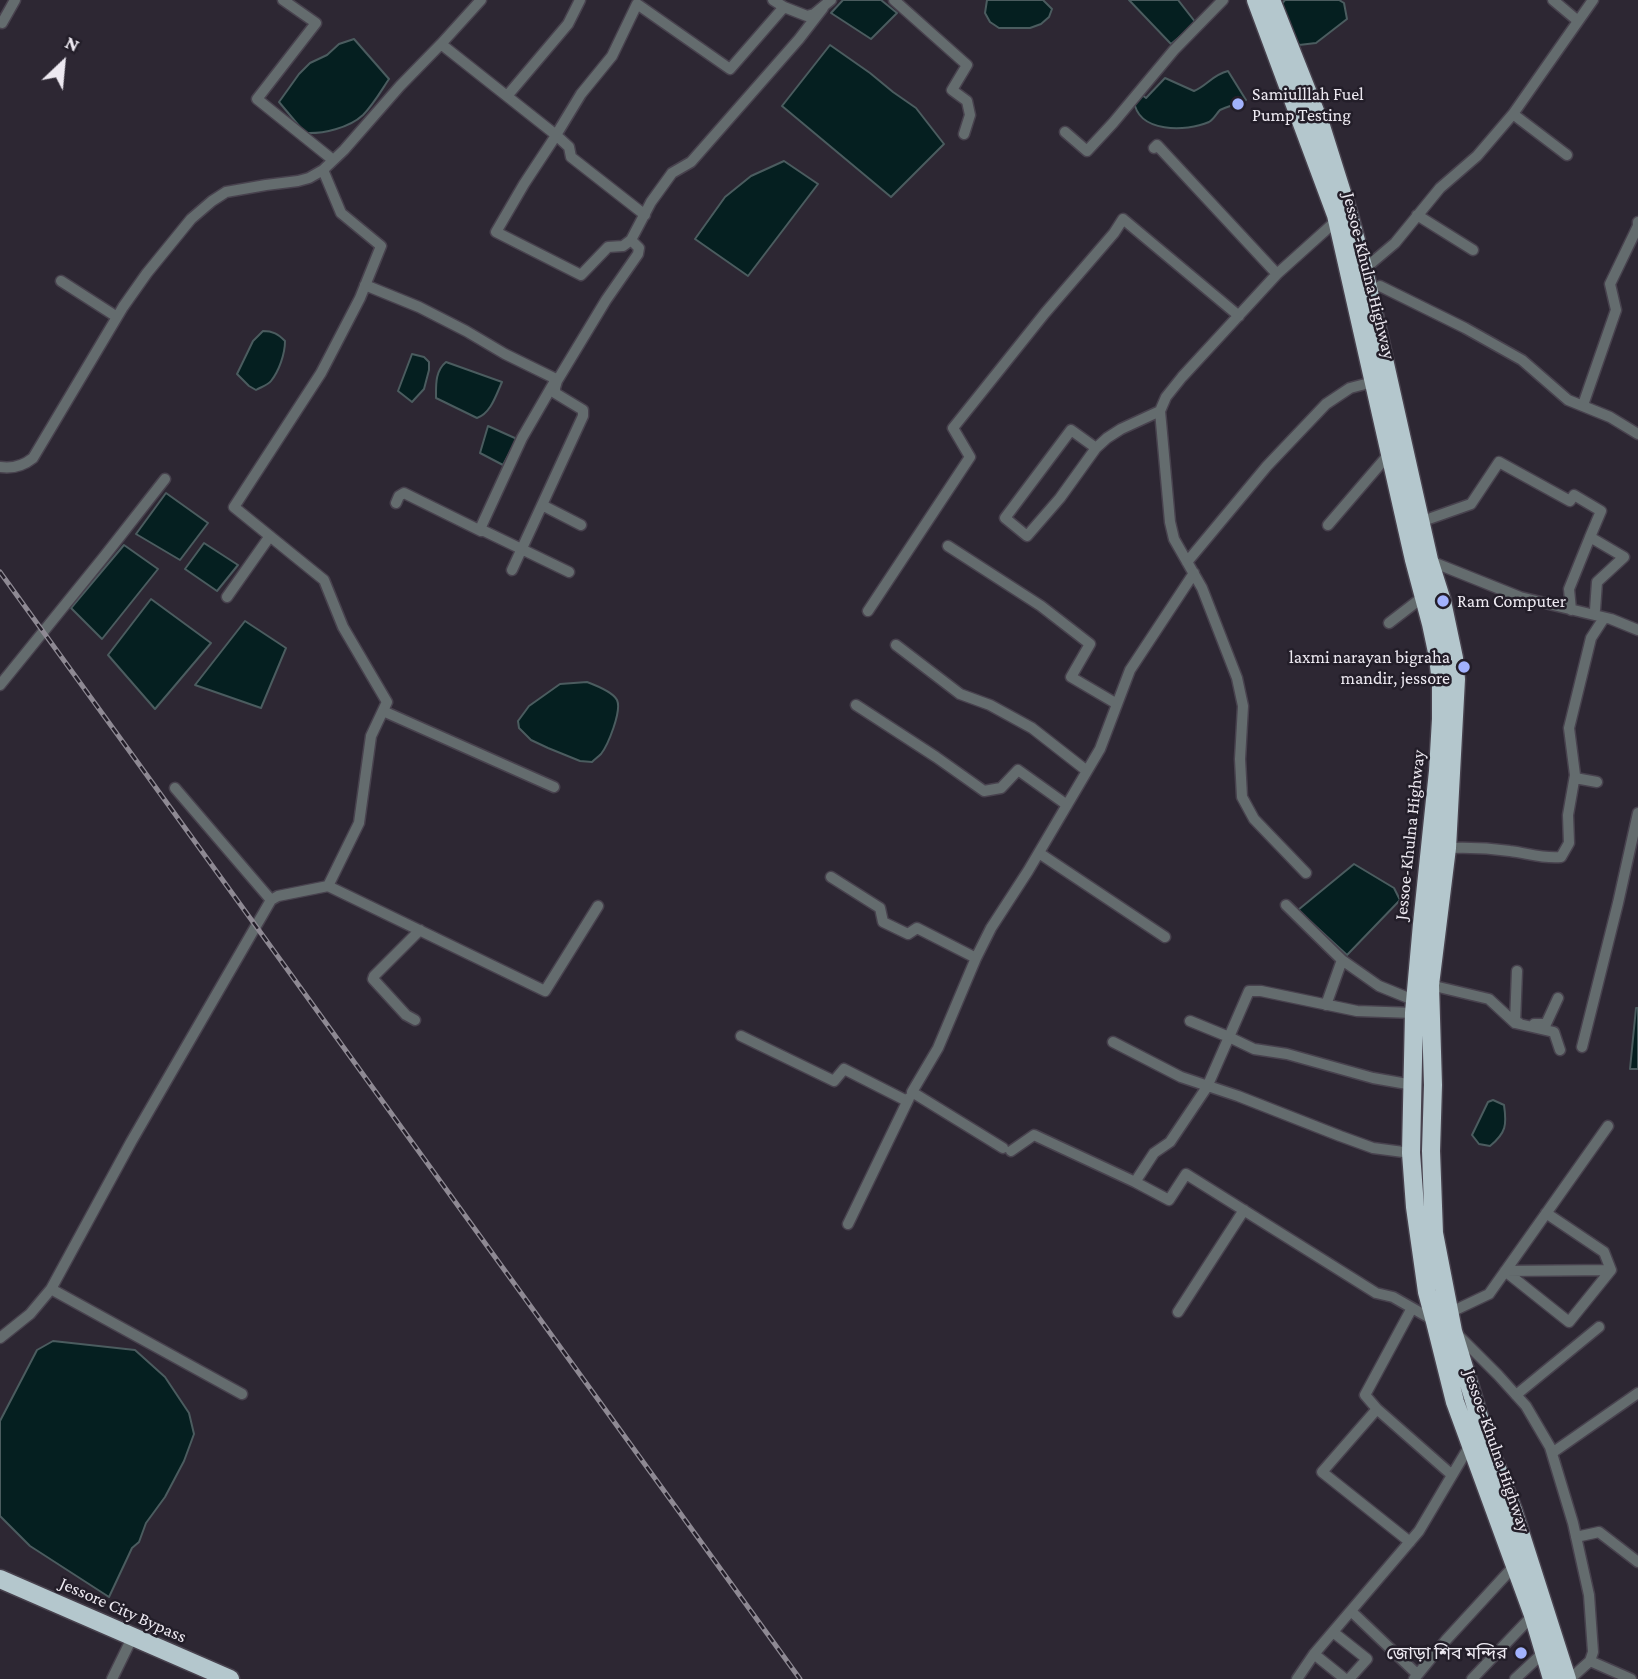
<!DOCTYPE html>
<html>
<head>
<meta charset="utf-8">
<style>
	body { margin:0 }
	#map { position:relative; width:1638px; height:1679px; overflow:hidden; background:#2d2733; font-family:"Crimson Pro",serif }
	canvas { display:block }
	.north { position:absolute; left:28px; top:28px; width:70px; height:70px; -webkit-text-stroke:5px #231e29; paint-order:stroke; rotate:26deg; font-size:19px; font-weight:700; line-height:28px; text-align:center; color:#ede9f1 }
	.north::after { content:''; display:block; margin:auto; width:24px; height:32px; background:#ede9f1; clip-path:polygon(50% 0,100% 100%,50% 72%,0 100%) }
</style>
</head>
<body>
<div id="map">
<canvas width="1638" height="1679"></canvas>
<div class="north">N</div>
</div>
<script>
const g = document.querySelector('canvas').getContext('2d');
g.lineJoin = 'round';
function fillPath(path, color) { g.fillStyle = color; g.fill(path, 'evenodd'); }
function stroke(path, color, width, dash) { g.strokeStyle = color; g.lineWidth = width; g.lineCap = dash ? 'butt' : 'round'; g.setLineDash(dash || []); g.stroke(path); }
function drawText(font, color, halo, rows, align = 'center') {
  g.font = font + ' "Crimson Pro","Noto Sans Bengali",serif'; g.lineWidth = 5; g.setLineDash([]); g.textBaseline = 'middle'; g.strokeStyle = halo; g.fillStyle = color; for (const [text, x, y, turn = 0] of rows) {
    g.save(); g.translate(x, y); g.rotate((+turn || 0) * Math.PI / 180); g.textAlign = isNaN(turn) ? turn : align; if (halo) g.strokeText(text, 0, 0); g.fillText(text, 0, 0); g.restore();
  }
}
const water = new Path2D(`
	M843,0H881L897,13L871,39L831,13Z
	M987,0H1043L1052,9L1049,17L1041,24L1030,28H999L990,22L985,13Z
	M1129,0H1178L1196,23L1171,44Z
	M1285,0H1339L1344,3L1347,19L1316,43L1299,45L1279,7Z
	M354,39L389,79C381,91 373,105 363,115C349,128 323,134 305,133L279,102L299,74L310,63L327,55L339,44Z
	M830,45L870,73L893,92L916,108L944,144L891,197L782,106Z
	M1228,71L1246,100C1238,104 1228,106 1220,110C1216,114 1214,119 1209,122C1186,132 1138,133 1134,101L1142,95L1146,98L1165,78L1194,91C1208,85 1212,75 1228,71Z
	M784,161L818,184L748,276L695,239L725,197L751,176Z
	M263,331C273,331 278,334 285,341C285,354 279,371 271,381C268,385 261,387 256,390L249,386L237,374L253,341Z
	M412,354L424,357L429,362V370L424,389L412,402L398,391Z
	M446,362L502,382C496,395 491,413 477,418L436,398C436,385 435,371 446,362Z
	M488,426L517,439L503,465L480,453Z
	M166,493L208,523L180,560L136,534Z
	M204,543L238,565L217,591L185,569Z
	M124,545L158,569L102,639L71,608Z
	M151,599L211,643L155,709L108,655Z
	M245,621L286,648L261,708L195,685Z
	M587,682C595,685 613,692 617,700C622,711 608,745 601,754C598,757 595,759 592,762L580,761L548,748L531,740L519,728L518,721L529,706L560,684Z
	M1354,864L1394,888L1400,900L1347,955L1298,910Z
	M1636,1008H1638V1069H1630Z
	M1493,1100L1504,1105C1507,1125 1506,1133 1490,1146L1479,1144L1472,1135L1488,1102Z
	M53,1341L135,1350L165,1377L189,1413L194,1434L184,1461L165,1497L146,1523L139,1542L132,1548L109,1597L30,1546L0,1516V1421L37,1350Z`);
const street = new Path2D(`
	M283,0L316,23L257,99L333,160
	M773,0L784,7L807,16L814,14L831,0
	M894,0L967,65L952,90L967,101L970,115L964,134
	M1553,0L1578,21
	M784,7L730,69L637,4L612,56L581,94L553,140L524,184L496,232L581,275L608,247L623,246L631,240L651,202L672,173L691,162L799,39L823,8
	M0,22L2,23L15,0
	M441,44L556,135L569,147L571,157L645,215
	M507,96L568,24L580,0
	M1513,114L1567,155
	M1065,132L1087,151L1113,123L1174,50L1223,0
	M1154,148L1157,145L1277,274
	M1417,215L1473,250
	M1362,271L1395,243L1440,188L1477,156L1513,114L1593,0
	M61,281L117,317
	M365,285L419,307L466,331L505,354L554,378L555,381L522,438L480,529L569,572
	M1380,286L1465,328L1522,360L1568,400L1610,417L1638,434
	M1584,402L1616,310L1610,284L1638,226V222
	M1096,448L1071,430L1005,518L1027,536L1060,498L1096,448L1107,438L1121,429L1160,411
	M0,467C13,469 23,466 33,458L123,307L147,273L191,219L212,201L226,192L266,185L298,181L309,178L323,170L344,150L400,86L441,44L481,0
	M396,503L399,496L404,493L481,531
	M542,505L581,525
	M1420,522L1471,504L1499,462L1570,501L1574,495L1601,511L1590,537L1624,557L1597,582L1595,610
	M1328,525L1389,454
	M948,546L1041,606L1090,644L1071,677L1117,704
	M1430,561L1520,597L1611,619L1638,630
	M1187,562L1267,466L1326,404L1350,388L1373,382
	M512,570L583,416V410L555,393V388L557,381L606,300L638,254L639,248L631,240
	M227,597L270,536
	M1571,610L1569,589L1590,537
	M868,611L970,457L953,428L1045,313L1114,233L1123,219L1239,316
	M1389,623L1424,596
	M896,645L960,694L990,705L1032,728L1087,771
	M0,685L103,558L165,479
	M856,705L936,757L984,791L1001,788L1018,770L1067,805
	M383,711L554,787
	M1575,778L1597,782
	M175,788L271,900
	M1447,848C1469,847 1489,848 1510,851C1527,853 1543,859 1561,857L1569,843L1568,815L1575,775L1569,728L1591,638L1604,618
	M1039,853L1165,937
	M1306,873L1254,819L1242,797L1240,759L1243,706L1237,678L1202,588L1174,539L1170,522L1160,411L1166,397L1182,377L1277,274L1337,220
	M831,877L880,908L883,922L908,934L917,928L976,958
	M328,886L545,991L598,906
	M1286,905L1342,960L1379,986L1411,999
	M1517,971L1515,1023H1519
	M1430,985L1489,999L1515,1023L1554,1032L1560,1050
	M1326,1005L1342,960
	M415,1020L406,1015L373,979L374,976L420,930
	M1534,1024H1546L1558,998
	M741,1036L834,1081L844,1069L907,1101
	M1113,1042L1181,1077L1238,1096L1340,1136L1373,1148L1411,1153
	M1582,1047L1618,903L1638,813
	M1413,1085L1373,1078L1287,1054L1254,1049L1229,1037L1249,991H1261L1357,1011L1414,1013
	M1003,1148L912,1092L938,1048L976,958L991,928L1028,871L1100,749L1130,670L1194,573
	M1011,1151L1034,1135L1135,1182L1154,1153L1170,1142L1207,1087L1229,1037L1190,1021
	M1135,1182L1169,1200L1186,1174L1376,1293L1393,1297L1435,1321
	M848,1224L909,1098
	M1505,1271L1569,1322L1611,1270L1604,1252L1546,1213
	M1505,1271L1611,1270
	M1178,1312L1244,1210
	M1449,1313L1489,1294L1608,1126
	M1459,1336L1498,1375L1526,1406L1550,1447L1573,1523L1589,1595L1593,1652L1590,1661L1570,1679
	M0,1338L30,1314L51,1289
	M242,1394L51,1289L131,1142L271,900L278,896L328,886L359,823L371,736L387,702L343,627L324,580L234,507L321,373L360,298L381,246L341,213L323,170
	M1516,1395L1599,1327
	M1377,1409L1452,1475
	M1552,1453L1638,1393
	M1576,1537L1599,1532L1638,1562
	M1410,1542L1322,1472L1377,1409L1365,1395L1412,1308
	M1351,1611L1417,1674
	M1333,1632L1367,1659L1349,1679
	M1314,1654L1345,1679
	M1590,1661L1631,1679
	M112,1679L133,1636
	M1297,1679L1314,1654L1419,1531L1470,1445
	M1414,1679L1446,1640L1515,1565
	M1472,1679L1533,1615
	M1515,1679L1544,1652`);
const highway = new Path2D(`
	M1256,0L1336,215L1414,560L1431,624L1438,657L1441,683V719L1438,771L1422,924L1414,1013L1411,1153L1415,1207L1427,1292L1435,1322L1455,1402L1533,1615L1552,1679
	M1271,0L1321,126L1349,215L1364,270L1429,560L1442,601L1454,658L1456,679L1447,848L1430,985L1433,1085L1431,1151L1434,1233L1453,1331L1486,1440L1513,1510L1567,1679
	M0,1579L230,1679`);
const rail = new Path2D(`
	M0,572L800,1679`);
const markers = [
	[1238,104,7,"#a2b2fd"],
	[1443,601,7,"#a2b2fd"],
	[1464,667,7,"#a2b2fd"],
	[1521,1653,7,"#a2b2fd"]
];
const poiNames = [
	["Samiulllah Fuel",1252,94],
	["Pump Testing",1252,115],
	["Ram Computer",1457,601],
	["laxmi narayan bigraha",1450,657,"right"],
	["mandir, jessore",1450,678,"right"],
	["জোড়া শিব মন্দির",1507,1653,"right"]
];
const streetNames = [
	["Jessoe-Khulna Highway",1369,276,76],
	["Jessoe-Khulna Highway",1410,835,-84],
	["Jessoe-Khulna Highway",1497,1451,71],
	["Jessore City Bypass",123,1610,24]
];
fillPath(water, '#051f20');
stroke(water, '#4b5c5f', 2);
stroke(street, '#48424e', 13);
stroke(highway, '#48424e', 21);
stroke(street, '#646c6e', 10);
stroke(highway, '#b4c7cd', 18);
stroke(rail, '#8e8993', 5);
stroke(rail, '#231e29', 2.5, [8]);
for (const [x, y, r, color] of markers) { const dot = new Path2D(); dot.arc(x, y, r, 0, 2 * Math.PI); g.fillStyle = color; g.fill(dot); stroke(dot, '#231e29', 2.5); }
drawText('18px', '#ede9f1', '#231e29', poiNames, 'left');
drawText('18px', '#ede9f1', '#231e29', streetNames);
</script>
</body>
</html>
